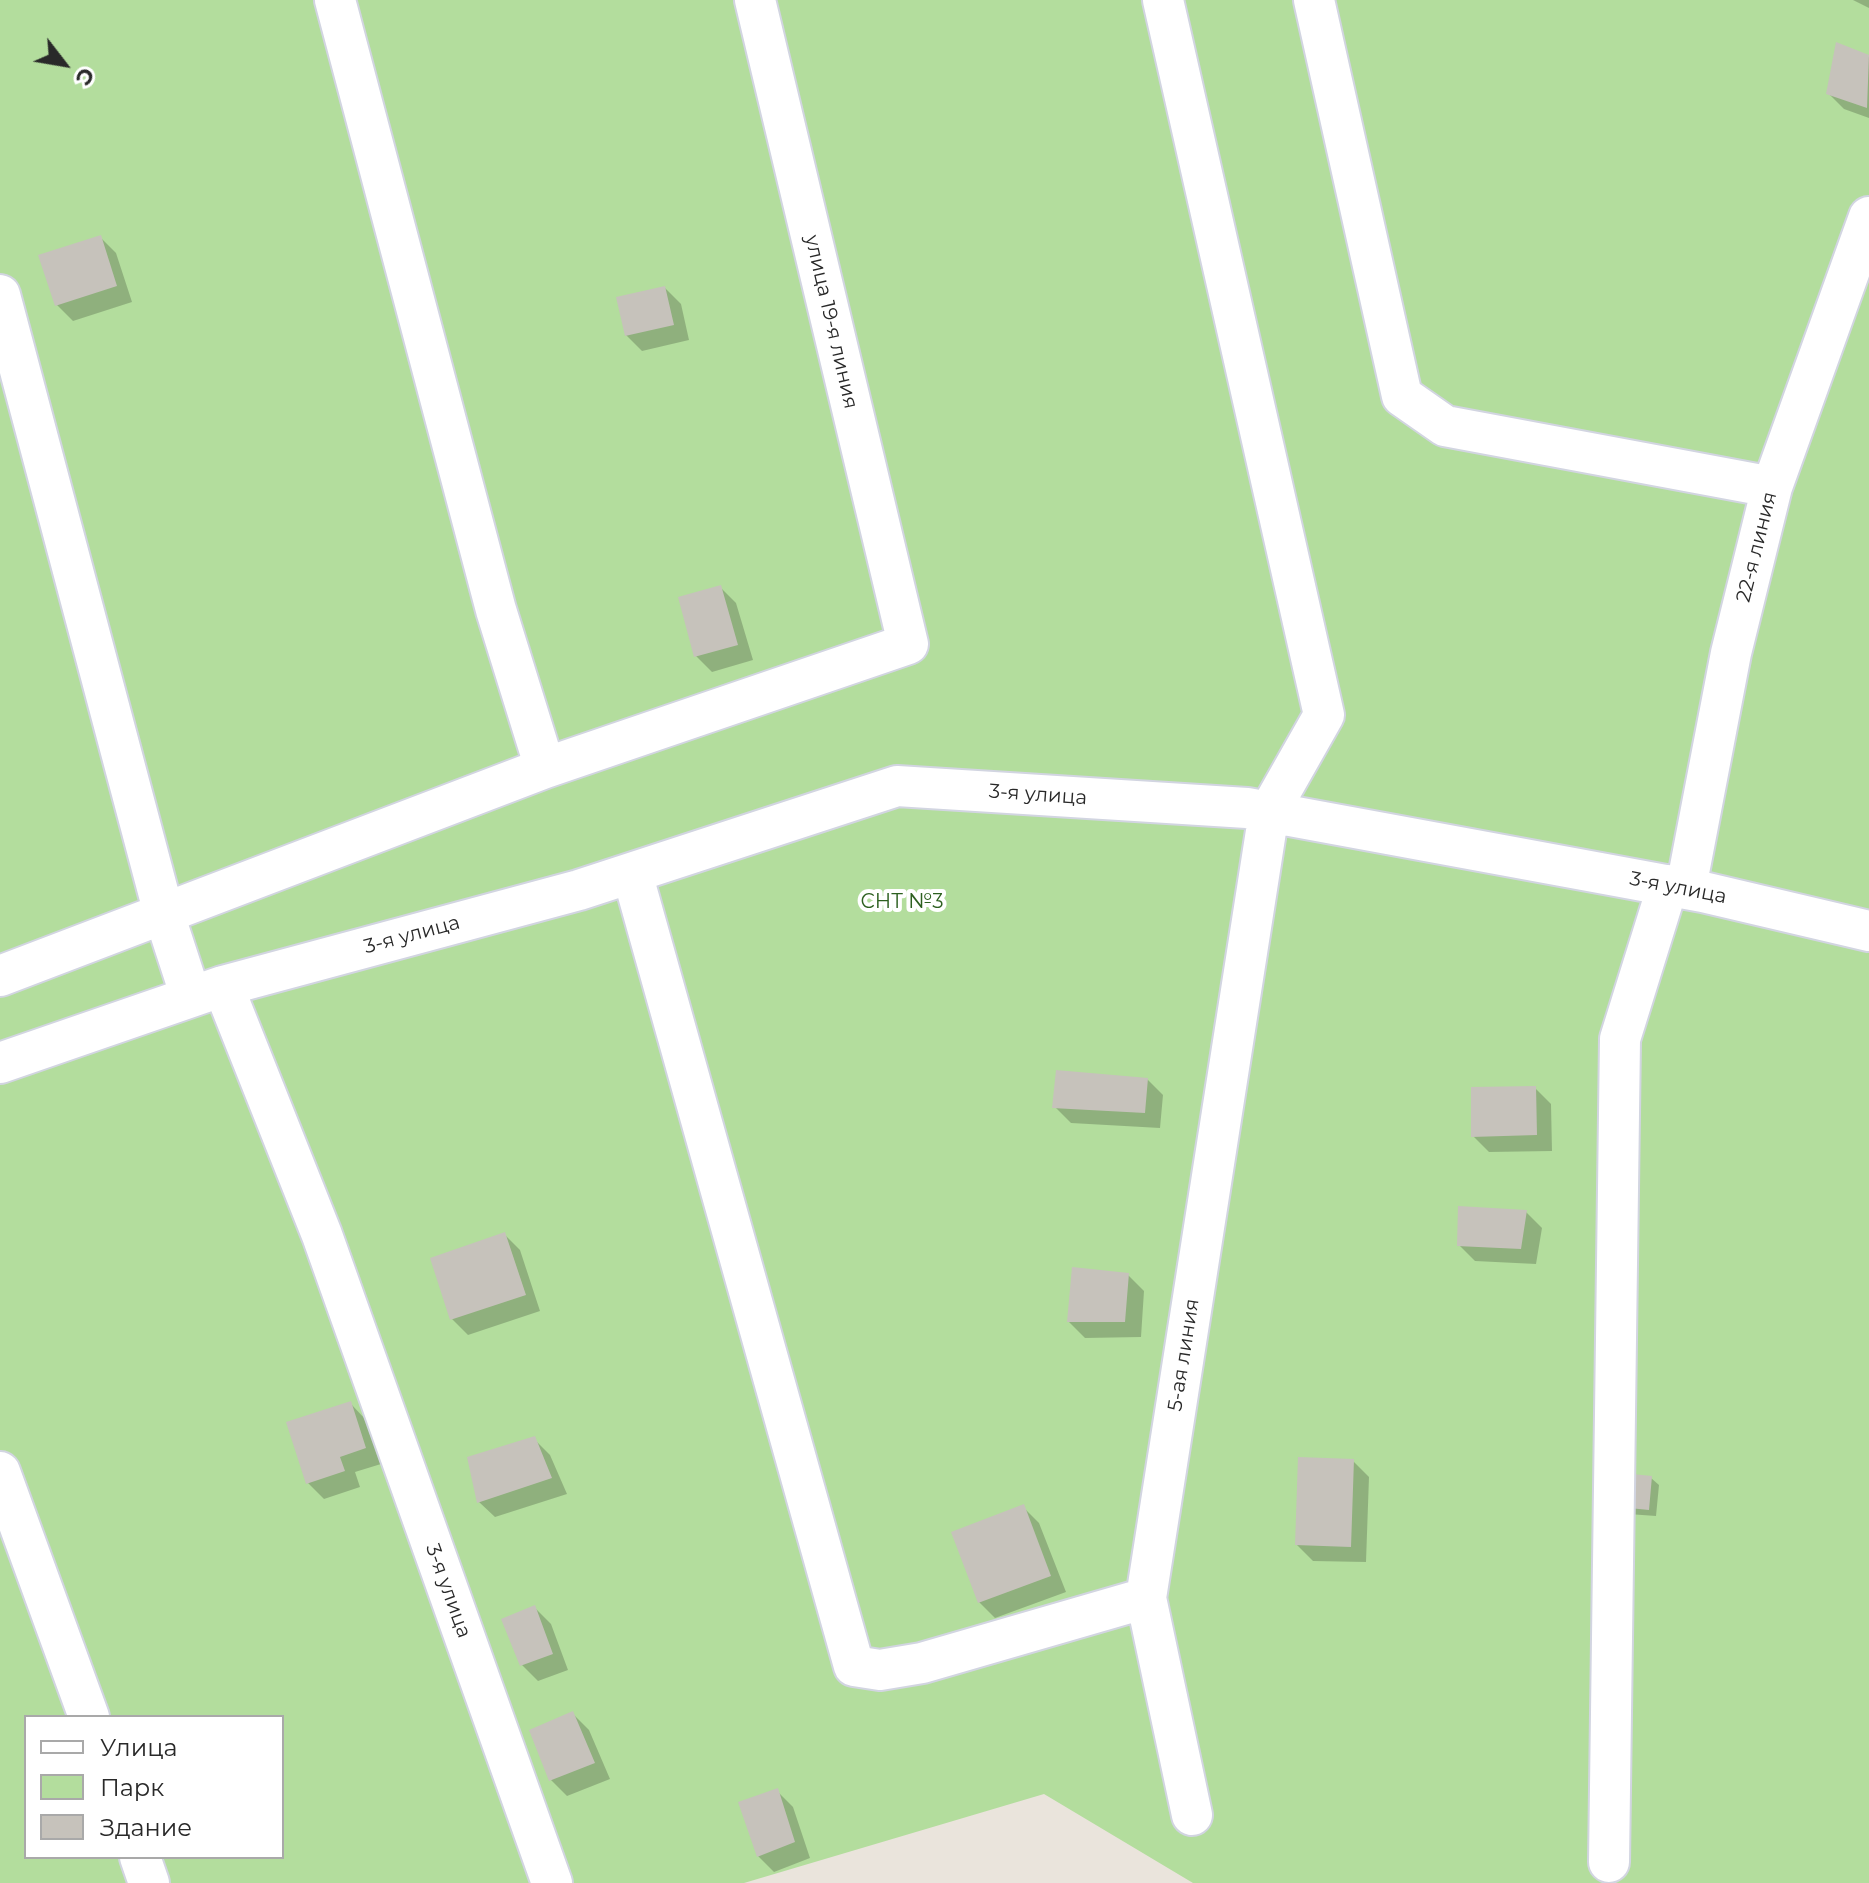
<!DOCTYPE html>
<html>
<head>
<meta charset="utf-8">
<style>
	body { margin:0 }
	#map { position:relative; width:1869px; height:1883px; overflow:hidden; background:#eae4dc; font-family:Montserrat,sans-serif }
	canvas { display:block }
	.legend { position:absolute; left:24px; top:1715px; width:260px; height:144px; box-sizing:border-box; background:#fff; border:2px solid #a9a9a9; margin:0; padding:10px 14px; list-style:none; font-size:24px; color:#292929 }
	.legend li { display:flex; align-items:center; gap:16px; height:40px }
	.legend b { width:40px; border:2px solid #a9a9a9 }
	.north { position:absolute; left:24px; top:24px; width:80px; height:80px; -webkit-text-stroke:6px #fff; paint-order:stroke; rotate:121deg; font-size:22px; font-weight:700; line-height:32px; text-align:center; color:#292929 }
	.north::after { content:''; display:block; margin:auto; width:28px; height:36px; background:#292929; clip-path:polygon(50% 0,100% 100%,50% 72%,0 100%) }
</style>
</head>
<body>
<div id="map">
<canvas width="1869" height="1883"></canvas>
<ul class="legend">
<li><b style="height:10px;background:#fff"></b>Улица</li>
<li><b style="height:22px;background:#b3dd9d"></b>Парк</li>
<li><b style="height:22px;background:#c6c2bb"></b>Здание</li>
</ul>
<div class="north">С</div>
</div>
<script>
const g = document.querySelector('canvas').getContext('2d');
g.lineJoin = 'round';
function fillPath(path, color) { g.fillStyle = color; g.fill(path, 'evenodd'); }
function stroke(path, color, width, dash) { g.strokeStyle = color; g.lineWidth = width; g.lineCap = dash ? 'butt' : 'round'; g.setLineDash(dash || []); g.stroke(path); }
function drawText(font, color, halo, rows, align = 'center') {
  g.font = font + ' Montserrat,sans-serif'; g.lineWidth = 8; g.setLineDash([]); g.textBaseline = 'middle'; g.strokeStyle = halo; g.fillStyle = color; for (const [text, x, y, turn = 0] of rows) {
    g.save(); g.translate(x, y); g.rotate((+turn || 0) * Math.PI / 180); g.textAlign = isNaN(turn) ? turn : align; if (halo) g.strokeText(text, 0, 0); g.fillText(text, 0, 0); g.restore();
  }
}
const green = new Path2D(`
	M0,0H1869V1883H1193L1044,1794L744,1883H0ZM26,1717H282V1857H26Z`);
const shadow = new Path2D(`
	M1853,0H1869V8Z
	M1838,45L1869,57V118L1844,109L1828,93Z
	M100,237L116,253L132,302L73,321L57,305Z
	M665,288L681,304L689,340L642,351L626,335Z
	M720,587L736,603L753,660L712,672L696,656Z
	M1147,1079L1163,1095L1160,1128L1071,1123L1055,1107Z
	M1535,1088L1551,1104L1552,1151L1489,1152L1473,1136Z
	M1526,1212L1542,1228L1536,1264L1475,1261L1459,1245Z
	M504,1234L520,1250L540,1311L468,1335L452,1319L432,1259Z
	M1128,1275L1144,1291L1141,1337L1085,1338L1069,1322Z
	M351,1404L366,1420L381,1464L355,1472L360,1487L324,1499L308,1483Z
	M534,1439L550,1455L567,1494L495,1517L479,1502Z
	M1353,1461L1369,1477L1366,1562L1313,1561L1297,1545Z
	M1651,1478L1659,1485L1656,1516L1628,1514Z
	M1023,1507L1039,1523L1066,1592L995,1618L979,1602Z
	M535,1608L551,1624L568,1670L538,1681L522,1665Z
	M573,1714L589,1730L610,1779L567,1796L551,1780Z
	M777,1791L793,1807L810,1858L774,1872L758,1856Z`);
const building = new Path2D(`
	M1836,42L1869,55L1867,108L1826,94Z
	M101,235L117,286L55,306L38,255Z
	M665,286L674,325L625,336L616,297Z
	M721,585L738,645L694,657L678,597Z
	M1056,1070L1148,1078L1145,1113L1052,1108Z
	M1536,1086L1537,1135L1471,1137V1087Z
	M1458,1206L1527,1210L1521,1249L1457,1246Z
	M505,1232L526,1295L450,1320L430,1258Z
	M1072,1267L1129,1273L1125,1322H1067Z
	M351,1401L366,1448L340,1457L345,1471L306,1484L286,1422Z
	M535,1436L552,1478L477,1503L467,1457Z
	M1298,1457L1354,1459L1351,1547L1295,1545Z
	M1622,1473L1652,1476L1649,1510L1619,1507Z
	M1024,1504L1051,1576L978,1603L951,1532Z
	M535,1605L553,1654L520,1666L501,1619Z
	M573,1711L595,1763L549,1781L529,1730Z
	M778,1788L795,1842L757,1857L738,1802Z`);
const street = new Path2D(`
	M335,0L496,610L545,768
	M1314,0L1402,396L1445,426L1772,487
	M0,295L164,914L191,997
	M632,873L854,1666L880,1670L922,1663L1146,1598L1269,812L1324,715L1163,0
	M1686,888L1731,653L1772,487L1869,217
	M0,976L545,768L908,644L755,0
	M223,986L322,1235L552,1883
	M0,1063L223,986L579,890L897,786L1247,808L1703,892L1869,931
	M0,1472L89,1717
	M1146,1598L1192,1815
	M140,1857L149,1883
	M1609,1862L1620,1039L1668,885`);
const streetNames = [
	["улица 19-я линия",831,322,77],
	["22-я линия",1757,547,-76],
	["3-я улица",1038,795,4],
	["3-я улица",1678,888,11],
	["3-я улица",412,935,-15],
	["5-ая линия",1184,1355,-81],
	["3-я улица",448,1591,70]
];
const parkNames = [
	["СНТ №3",902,902]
];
fillPath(green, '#b3dd9d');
fillPath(shadow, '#0003');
fillPath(building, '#c6c2bb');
stroke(street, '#d2d5e1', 44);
stroke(street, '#fff', 40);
drawText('20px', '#292929', '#fff', streetNames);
drawText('20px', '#2d6020', '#fff', parkNames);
</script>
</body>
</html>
